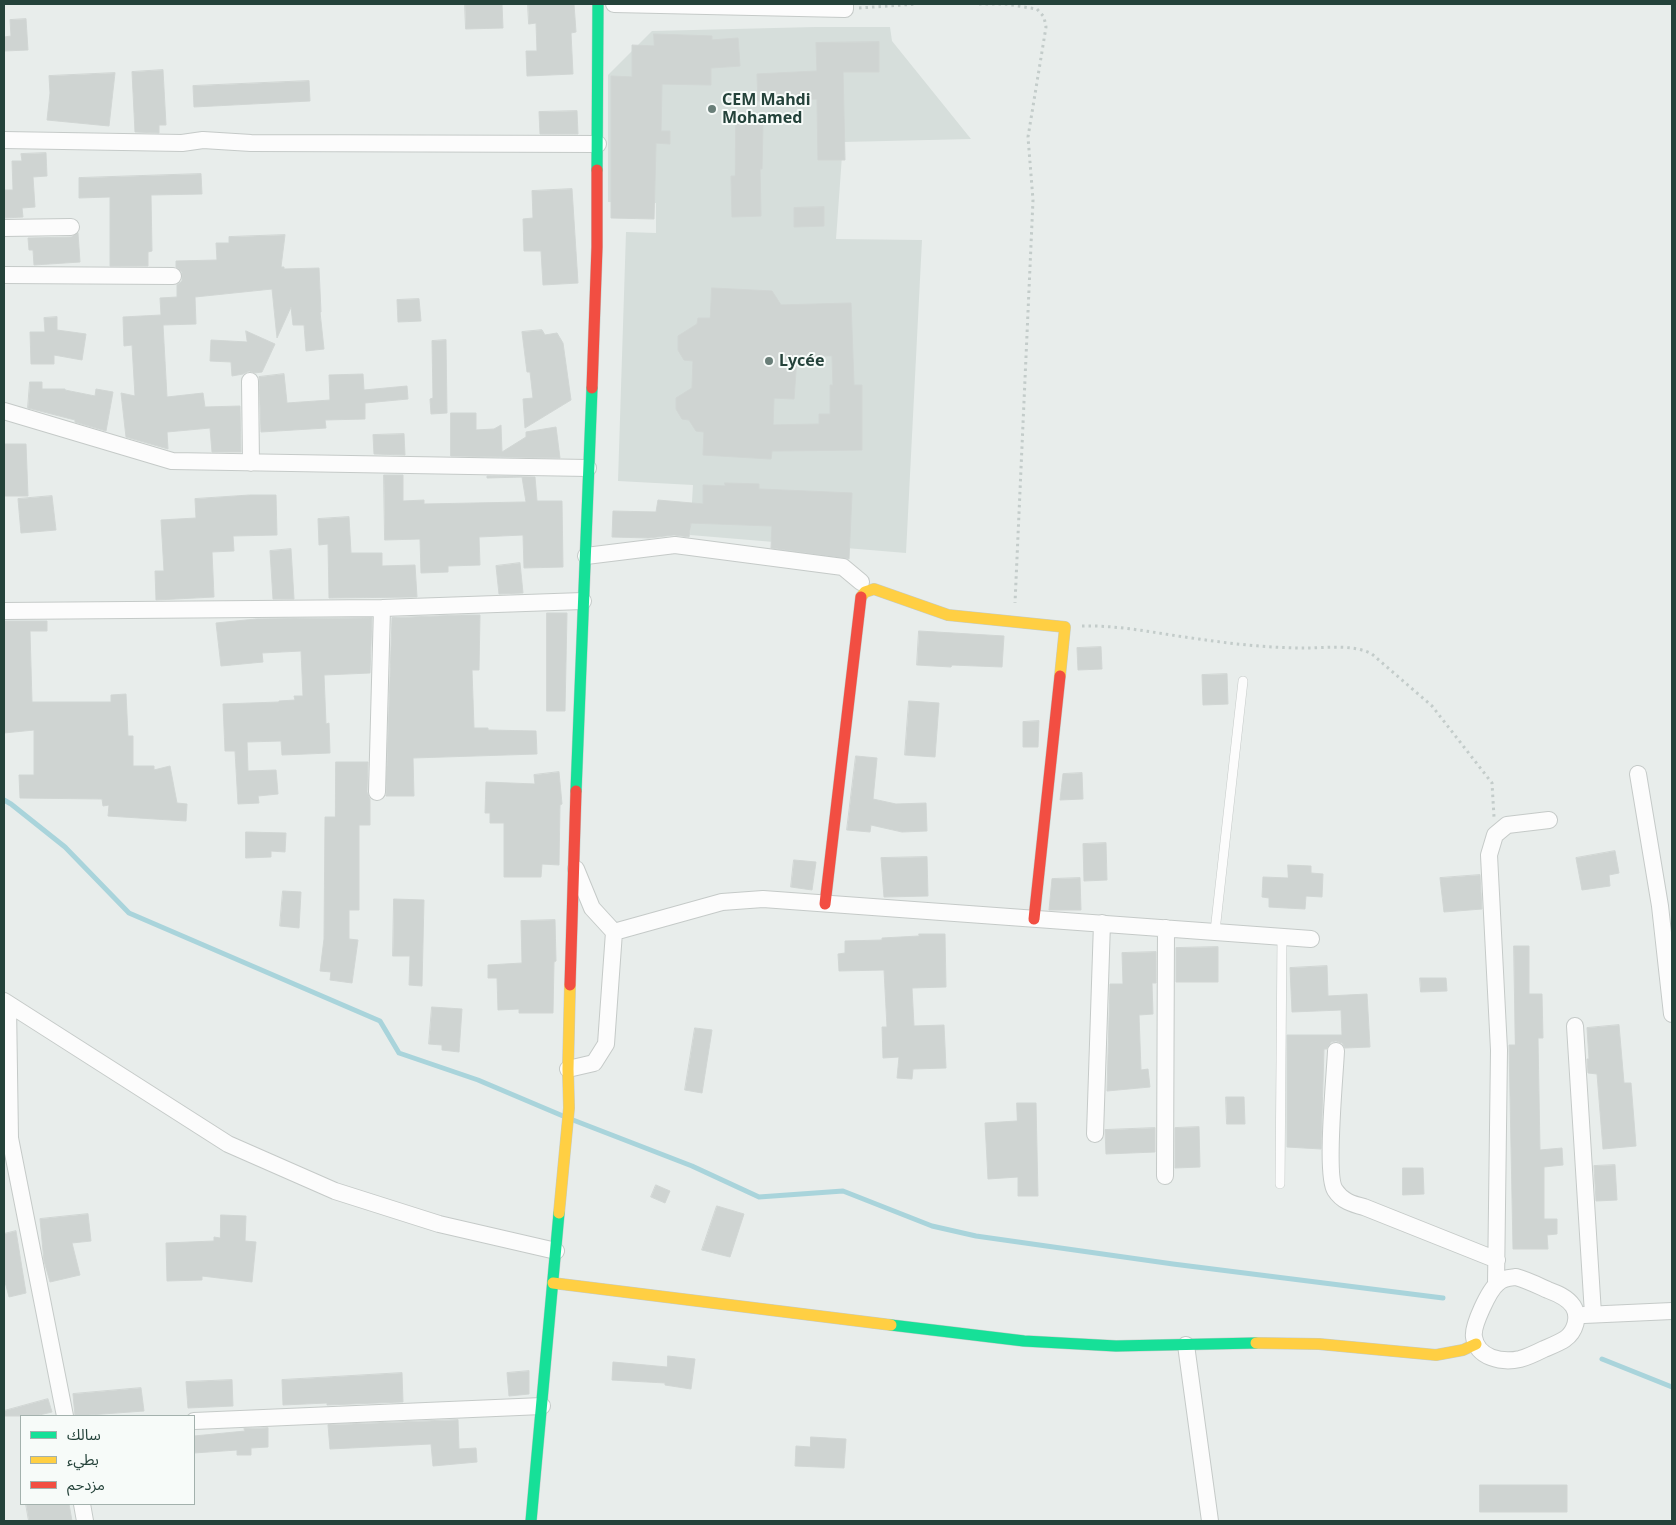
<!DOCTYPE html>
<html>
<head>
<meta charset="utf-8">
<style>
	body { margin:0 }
	#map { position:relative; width:1676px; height:1525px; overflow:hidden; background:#e8edeb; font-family:"Noto Sans","Noto Sans Arabic",sans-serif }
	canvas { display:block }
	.frame { position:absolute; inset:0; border:5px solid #24423a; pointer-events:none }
	.legend { position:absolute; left:20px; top:1415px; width:175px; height:90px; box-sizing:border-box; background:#f7fbf9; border:1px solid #a3b1ad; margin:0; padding:6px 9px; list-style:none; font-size:15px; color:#24423a }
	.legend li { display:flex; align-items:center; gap:10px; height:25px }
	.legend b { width:25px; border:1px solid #a3b1ad }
</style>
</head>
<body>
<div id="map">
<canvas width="1676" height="1525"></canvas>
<div class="frame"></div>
<ul class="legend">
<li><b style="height:6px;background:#16e098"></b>سالك</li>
<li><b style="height:6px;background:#ffcf43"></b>بطيء</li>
<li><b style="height:6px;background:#f24e42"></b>مزدحم</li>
</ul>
</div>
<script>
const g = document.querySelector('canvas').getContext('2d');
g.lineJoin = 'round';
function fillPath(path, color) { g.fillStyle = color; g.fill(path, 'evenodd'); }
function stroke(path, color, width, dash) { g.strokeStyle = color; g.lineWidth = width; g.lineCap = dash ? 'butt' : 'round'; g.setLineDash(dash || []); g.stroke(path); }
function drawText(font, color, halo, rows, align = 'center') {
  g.font = font + ' "Noto Sans",sans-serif'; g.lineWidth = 4; g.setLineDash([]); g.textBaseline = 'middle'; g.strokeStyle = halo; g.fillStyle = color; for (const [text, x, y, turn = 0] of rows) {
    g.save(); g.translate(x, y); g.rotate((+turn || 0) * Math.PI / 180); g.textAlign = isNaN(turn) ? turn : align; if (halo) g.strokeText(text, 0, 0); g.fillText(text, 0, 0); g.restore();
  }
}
const built = new Path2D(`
	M815,27H890L892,41L971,139L843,142L836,239L922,240L906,553L690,535L693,485L618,481L626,232L656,233V203L608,202V75L652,31Z`);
const stream = new Path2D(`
	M4,800L11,804L65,847L129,913L380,1021L399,1053L478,1080L563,1116
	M573,1120L692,1166L759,1197L843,1191L932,1226L976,1236L1173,1264L1443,1298
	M1602,1359L1672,1387`);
const building = new Path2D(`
	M465,4H502L503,28L466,29Z
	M528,4H574L576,32L571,33L573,74L527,76L526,51H537L536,23L529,24Z
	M26,19L28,50L4,51V37L11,36L10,20Z
	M654,34L712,36V40L738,38L740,66L711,68V85L662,84L661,131H670V144L656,143L654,219L611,218V76L632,77V45L654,46Z
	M879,42V72H843L845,160H818L817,99L758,101L757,74L817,71L816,43Z
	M163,70L166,125H159V133L135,132L132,72Z
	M115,73L109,126L47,120L50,93L49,76Z
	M309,81L310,101L194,107L193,86Z
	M577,111L578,134H540L539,112Z
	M736,121L763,122L762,169H760L761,216L732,217L731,176H735Z
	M46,153L47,176L33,177L35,207L22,208L23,217L4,218V190H13L12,161H22L21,154Z
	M201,174L202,194L151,195L152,251L148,252V266H110V197L79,198V178Z
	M572,189L578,283L543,285L541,251H524L523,219L533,218L532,191Z
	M824,207V226L794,227V208Z
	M78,233L80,262L34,265L33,250H29L28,238L71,237Z
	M285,235L281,267H284V269L319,268L321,312H320L324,349L306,351L304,325H293L291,307L277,338L272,289L195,297L196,324L163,325L167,397L203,393L205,407L240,406L241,452H212L210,428L167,432L168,449L126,437L121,393L135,396L132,345L124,346L123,317L161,315L160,298L177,297V285L182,281V272L176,267V261L217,260L216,243H229V237Z
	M712,288L772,291L781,305L851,303L854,385H862V450L772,451L771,459L703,455L704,432L696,431L689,420L682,419L676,409V398L692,388L693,361L684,360L678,350V336L697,324L698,318H710ZM832,356L833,385H830V414H819V424L773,425L774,398L794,399L797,357Z
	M419,299L421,321L398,322L397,300Z
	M57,317V330L86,334L82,360L54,355V364H31L30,332H45L44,318Z
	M542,330L545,335L557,333L563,343L571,400L525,428L523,399L533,398L530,372H527L522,332Z
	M246,331L275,344L262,372L255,373L249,371L243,374L232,376L231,362L210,361L211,340L247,342Z
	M446,340L447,413L431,414L430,399L433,398L432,341Z
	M284,374L287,403L330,400L329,375L363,374L364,390L407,386L408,399L365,403V419L325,420L326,428L261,432L259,377Z
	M30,382H42V389H65V390L95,396L96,389L113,392L106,431L75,422V420L28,408Z
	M451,413H476V430L494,429L501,425L502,452L526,437V432L556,427L560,458L451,456Z
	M404,434L405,455L374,454L373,435Z
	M4,444H26L28,496H4Z
	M384,475H403V501L424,500V504L523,502H526L522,477L487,478V476L535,477L537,501H562L563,567L524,568L523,535L479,537L480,565L448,566V572L421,573L420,539L385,540Z
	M725,483L759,484V489L852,493L849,559L771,548L772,526L691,523L689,537L674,535L649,538L612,537L613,511L656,512L658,500L703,504V485L725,486Z
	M250,495H276L277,535L233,536L234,551L212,552L214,597L156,600L155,571H164L161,520L196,518L195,499Z
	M52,496L56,530L21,533L18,499Z
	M349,517L351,553H382V566L415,565L417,597L329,598L328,544L319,545L318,519Z
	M291,549L294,599H273L270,551Z
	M520,563L523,593L499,594L496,566Z
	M547,613H567L565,711H547Z
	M462,615H480L479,670H472L474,728H488V730L536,731L537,754L413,758L414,796H386L392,618Z
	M372,618L370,673L324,675L326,724L329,723L330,753L282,755L281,741L247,742L248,771L276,770L278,794L258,796L259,803L238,804L235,751H225L223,704L279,702V701L295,700L294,696H303L301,651L262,653L263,662L221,666L216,623L256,619Z
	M4,621H47V631H30L32,702H111V695L126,694L128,736H133V766H154V770L170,766L177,803L187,804L186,821L108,816L109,805L103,806L102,799L20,798L19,775H34V730L4,733Z
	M919,631L1004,636L1002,667L952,665L951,667L917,665Z
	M1101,647L1102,669L1078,670L1077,648Z
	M1227,674L1228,704L1203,705L1202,675Z
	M909,701L939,703L935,757L905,755Z
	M1039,721L1038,747H1023V722Z
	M856,756L877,758L873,799L896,804L926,803L927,831L902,832L871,825L870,832L847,830Z
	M336,762H368L367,792L370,799V825H359V910H349V939L358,940L352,983L330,980L331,972L320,971L324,939L325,817H335Z
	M559,772L562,804L560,805L559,865L542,864L541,877H504V823H490V813H485L486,782L535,784L534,775Z
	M1082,773L1083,799L1060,800L1063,774Z
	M246,832L286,833L285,852L271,851V857L246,858Z
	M1106,843L1107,880L1084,881L1083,844Z
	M1615,851L1619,873L1609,875L1610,886L1582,890L1576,858Z
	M927,857L928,896L884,897L881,858Z
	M794,860L816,862L812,890L791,887Z
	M1288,865L1311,866V873L1323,874L1322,897L1306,896L1305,909L1269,907V898L1262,897L1263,877L1288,878Z
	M1480,875L1482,909L1444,912L1440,878Z
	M1080,878L1081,910H1049L1052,879Z
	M283,891L301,892L299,928L280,926Z
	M394,899L424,900L422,986L409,985L410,956H393Z
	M555,920L556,961L554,962L553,1013H519V1009L498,1010L497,978H488V965L522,963L521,921Z
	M919,934H945L946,987L912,988L914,1026L944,1025L946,1068L913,1069L912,1079L897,1078L899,1057L883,1058L882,1027H887L884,970L839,971L838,954L845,953V941L882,940V938L919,936Z
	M1514,946H1529V994H1542L1543,1038H1538L1540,1150L1562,1148L1563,1165L1544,1167V1219H1557V1234L1547,1235L1548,1249H1513L1509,1045H1515Z
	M1218,947V982H1176V948Z
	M1156,952V983H1152L1153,1014L1139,1015L1141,1070L1148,1069L1150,1087L1107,1091L1110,984H1123L1122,953Z
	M1327,966L1328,996L1367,994L1370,1047L1345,1048L1342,1043L1336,1041L1331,1042L1327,1049H1324L1321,1149L1287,1147V1035H1342L1341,1010L1292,1012L1290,968Z
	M1420,978H1446L1447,991L1421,992Z
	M432,1007L462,1009L459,1052L442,1050V1045L429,1044Z
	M1619,1025L1624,1083H1631L1636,1146L1603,1149L1597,1074L1588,1073L1587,1059H1589L1587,1028Z
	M695,1028L712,1030L702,1093L685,1090Z
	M1226,1097H1244L1245,1124H1227Z
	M1017,1103H1036L1038,1196H1018V1177L988,1179L985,1123L1017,1121Z
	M1199,1127L1200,1167L1175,1168V1128Z
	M1155,1128V1152L1106,1154L1105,1130Z
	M1615,1165L1617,1200L1596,1201L1594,1166Z
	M1403,1168H1423L1424,1194L1403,1195Z
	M656,1185L670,1191L665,1203L651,1197Z
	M717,1206L744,1214L730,1257L702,1250Z
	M88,1214L91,1241L72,1243L80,1275L50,1282L44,1261L40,1219Z
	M221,1215L246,1216L245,1241L256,1242L252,1282L202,1276V1280L167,1281L166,1243L214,1241V1237L220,1238Z
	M16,1231L26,1293L9,1297L5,1282H4V1234Z
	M668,1356L695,1359L691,1389L665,1385V1383L612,1380L613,1362L667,1367Z
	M529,1371V1394L509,1396L507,1373Z
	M402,1373L403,1402L327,1405V1403L283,1405L282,1380Z
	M232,1380L233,1406L188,1408L186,1382Z
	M141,1388L144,1411L75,1416L73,1394Z
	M48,1399L52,1412L35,1416H4V1411Z
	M458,1420L459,1449L476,1448L477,1462L433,1466L431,1444L330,1449L328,1425Z
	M268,1428V1447L251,1448V1455H237V1450L194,1453V1436L245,1431L244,1429Z
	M811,1437L846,1439L844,1468L795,1466L796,1446L810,1447Z
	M1480,1485H1567V1512H1480Z
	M26,1504H69L72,1521H29Z`);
const path = new Path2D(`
	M979,4H1005L1037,9L1044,17L1046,27L1028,137L1033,200L1015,603
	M859,8L917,4
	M1082,626C1122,625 1159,634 1199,639C1233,644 1270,648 1305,648C1327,648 1353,644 1372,654L1432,706L1492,783L1494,817`);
const lane = new Path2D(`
	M1215,931L1243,681
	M1280,1184L1282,936`);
const street = new Path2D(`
	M614,4L845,9V4
	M4,140L182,143L203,140L251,143L598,144
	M4,228L71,227
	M4,275L173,276
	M250,381L251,463
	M4,411L172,461L588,468
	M586,556L675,545L843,567L861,582
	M4,611L382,608L583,601
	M1638,774L1660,906L1672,1014
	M377,792L382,608
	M614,932L722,902L763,899L1311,939
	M4,1001L228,1144L335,1191L439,1224L556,1251
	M8,1005L10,1138
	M1575,1026L1593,1314
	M1336,1051C1335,1075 1325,1175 1335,1190C1342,1201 1352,1204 1364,1207L1497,1260
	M568,1069L594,1063L606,1044L614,932L592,908L576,869
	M4,1133L10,1138L65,1416
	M1095,1134L1102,923
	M1165,1176L1166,928
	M1516,1277C1527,1280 1537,1285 1548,1290C1556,1293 1567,1297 1573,1306C1580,1317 1575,1332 1565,1339C1559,1343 1551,1346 1544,1349C1536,1353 1528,1357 1520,1359C1502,1363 1477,1358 1474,1337C1472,1326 1489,1290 1498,1283C1503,1278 1509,1278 1516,1277Z
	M1496,1284L1499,1050L1489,855L1495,835L1507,825L1549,820
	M1584,1315L1672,1311
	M1186,1345L1210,1521
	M194,1421L542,1406
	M82,1504L85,1521`);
const fast = new Path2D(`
	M597,170L598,4
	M576,791L592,388
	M891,1325L1024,1341L1116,1346L1256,1343
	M531,1521L559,1213`);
const slow = new Path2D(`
	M861,597L865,592L874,589L948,615L1065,627L1060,676
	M559,1213L569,1108L568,1069L570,985
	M553,1283L891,1325
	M1256,1343L1319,1344L1436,1355L1463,1350L1476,1344`);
const jam = new Path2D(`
	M592,388L597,247V170
	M825,904L861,597
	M1034,919L1060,676
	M570,985L576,791`);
const markers = [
	[712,109,5,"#697e78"],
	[769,361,5,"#697e78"]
];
const poiNames = [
	["CEM Mahdi",722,100],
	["Mohamed",722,118],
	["Lycée",779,361]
];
fillPath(built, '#d6dedb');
stroke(stream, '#a9d4db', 5);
fillPath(building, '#cfd4d2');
stroke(building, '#d1d6d4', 1);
stroke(lane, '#c5cac8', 10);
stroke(street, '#c5cac8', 18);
stroke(fast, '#c3cbc8', 12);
stroke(slow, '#c3cbc8', 12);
stroke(jam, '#c3cbc8', 12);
stroke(path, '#c3ccca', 3, [2.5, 4]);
stroke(lane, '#fcfcfc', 9);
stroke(street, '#fcfcfc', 16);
stroke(fast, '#16e098', 11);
stroke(slow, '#ffcf43', 11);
stroke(jam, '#f24e42', 11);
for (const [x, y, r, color] of markers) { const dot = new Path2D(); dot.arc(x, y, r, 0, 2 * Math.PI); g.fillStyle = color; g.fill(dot); stroke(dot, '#f7fbf9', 2); }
drawText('bold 16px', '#24423a', '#f7fbf9', poiNames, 'left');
</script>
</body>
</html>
